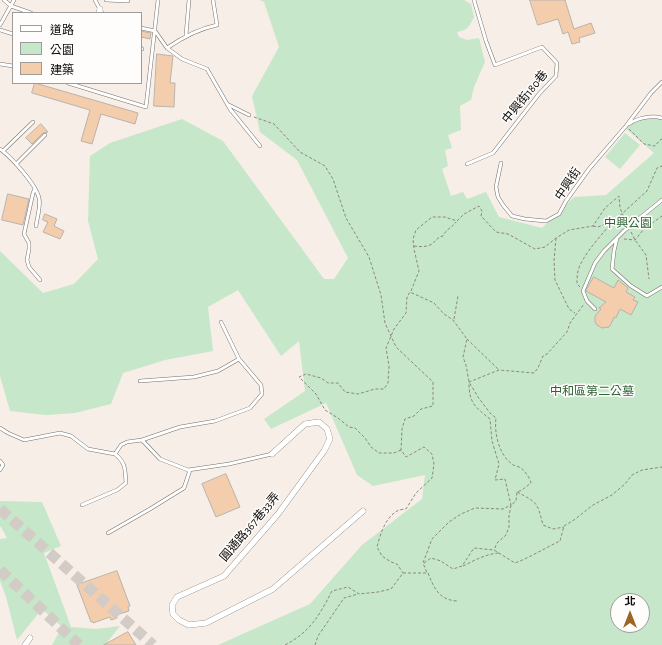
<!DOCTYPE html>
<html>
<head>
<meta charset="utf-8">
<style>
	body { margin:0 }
	#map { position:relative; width:662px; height:645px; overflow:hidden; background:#f6eee7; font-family:"Alegreya Sans","Noto Sans TC",sans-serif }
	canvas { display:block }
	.legend { position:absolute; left:12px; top:12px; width:130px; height:72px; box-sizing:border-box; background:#fefdfb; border:1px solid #9e9c9a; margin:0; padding:5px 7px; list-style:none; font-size:12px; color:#0d0b09 }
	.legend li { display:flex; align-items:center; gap:8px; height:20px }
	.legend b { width:20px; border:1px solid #9e9c9a }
	.north { position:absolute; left:610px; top:593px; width:40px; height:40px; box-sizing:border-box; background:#fefdfb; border:1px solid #9e9c9a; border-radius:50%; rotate:0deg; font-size:11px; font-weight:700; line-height:16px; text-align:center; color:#0d0b09 }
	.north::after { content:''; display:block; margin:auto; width:14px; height:18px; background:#9e6424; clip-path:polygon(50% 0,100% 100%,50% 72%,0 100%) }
</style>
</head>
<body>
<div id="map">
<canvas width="662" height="645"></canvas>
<ul class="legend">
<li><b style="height:5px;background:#fff"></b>道路</li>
<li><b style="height:11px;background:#c6e7c9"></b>公園</li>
<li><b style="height:11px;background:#f3cdac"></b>建築</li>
</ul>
<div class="north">北</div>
</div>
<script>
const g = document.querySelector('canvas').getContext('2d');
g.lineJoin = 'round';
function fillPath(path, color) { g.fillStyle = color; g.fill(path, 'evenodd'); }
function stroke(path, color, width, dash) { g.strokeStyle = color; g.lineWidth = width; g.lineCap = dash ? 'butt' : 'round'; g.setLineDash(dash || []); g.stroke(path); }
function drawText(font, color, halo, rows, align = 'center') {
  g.font = font + ' "Alegreya Sans","Noto Sans TC",sans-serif'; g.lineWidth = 3; g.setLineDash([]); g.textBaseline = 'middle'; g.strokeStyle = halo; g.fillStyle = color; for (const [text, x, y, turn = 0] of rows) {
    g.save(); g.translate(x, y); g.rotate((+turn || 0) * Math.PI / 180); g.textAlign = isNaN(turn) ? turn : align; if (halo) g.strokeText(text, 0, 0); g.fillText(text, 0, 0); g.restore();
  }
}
const green = new Path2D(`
	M260,0H464L471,4L474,17C469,27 468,30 457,32L459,37L467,40L479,38L485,62L474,87L471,100L460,106L461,130L448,135L452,148L445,150L448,166L442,169L451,196L463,192L467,199L486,192L499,217L542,228L574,197L606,195L654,153L625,128L635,119H662V645H218L310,604L362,545L422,499L425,475L373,486L357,475L326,403L271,429L264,419L305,391L299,341L281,356L238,290L208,307L213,351L165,360L123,373L111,404L75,413L46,415L10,411L0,376V251L43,293L74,284L98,259L88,221L90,156L110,143L182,119L223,141L324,279H334L348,258L297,160L260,132L252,96L279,47L264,2ZM618,601H642V625H618Z
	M625,133L640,145L620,169L605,157Z
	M0,501L42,502L61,546L44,553L71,627L96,629L120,626L105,645H52L62,627L42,609L17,640L6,597L0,581V539L7,538L1,527H0Z`);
const building = new Path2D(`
	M530,0H565L574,29L591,23L595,33L579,38L580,42L572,44L568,32L563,34L558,19L538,25Z
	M141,31L151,33L150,39L141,37Z
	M157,54L173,56L170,83H175L174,107L154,106Z
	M35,83L138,113L135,124L101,114L92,144L81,141L90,110L32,93Z
	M41,124L48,132L43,133L32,144L26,138Z
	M8,194L29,199L23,225L2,220Z
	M45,214L57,219L54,226L64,231L60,239L43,232L48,222L43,220Z
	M594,277L614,288L618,280L628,288L626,292L635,297L633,300L638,302L631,315L620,309L616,318L614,317L612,322L609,327L602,328L597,325L595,322V316L601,309L599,308L606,302L586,291Z
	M226,474L240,507L216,517L202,484Z
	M117,571L130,606L128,607L129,611L116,615L117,618L111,620L110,617L93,623L92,621L91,622L77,585Z
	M128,632L136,645H104Z`);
const highwayTunnel = new Path2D(`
	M0,509L153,645
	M0,570L79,645`);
const path = new Path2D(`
	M254,117L274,124L300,152L325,166L333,179L346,218L369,257L381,295L385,323L396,347L433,382V406L421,409L414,416L405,419L402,429L401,450L406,457L424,447L432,454L434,464L432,478L416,493L406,509C403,509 399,510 397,511C385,518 380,535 377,547L382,556L391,562L397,564L403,573
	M629,129L644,144L655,146L660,140L662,139
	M593,226L598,227L615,220L647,191L657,168L662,166
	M631,232L635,240L646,255L649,279
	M556,238L554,261L555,280L569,309L575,313
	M624,239L635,240L644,229L662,216
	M414,246C420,247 427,247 432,244C436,241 437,237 443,236C446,229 452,228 456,222
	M580,287L577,284C577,280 577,275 578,271C581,257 604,231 615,220
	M411,291L419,271L414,249L413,239L416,230L432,217H445L457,221L464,214L479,206L482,211L481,216L496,232L508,234L535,249L545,247L556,238L569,230L593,226L605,208L619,196L620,208L626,222
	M454,319L458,296
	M467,339L499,370
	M401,450L394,453H379L371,447L365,438L355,428L349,427L338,418L325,410L316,394L299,377L306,374L321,378L328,383H338L345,392L358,394L375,389H384L388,383L389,366L386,348L394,329L406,313L407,297L410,292L434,303L444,314L453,320L467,339L463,357L466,365L469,382L478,397L490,413L496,418C494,433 499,455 512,464C514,466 518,466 521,468C525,471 530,478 531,483L522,490L517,492L516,501L511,505L509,516V527L506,535L497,543L494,550
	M517,492C538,503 537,502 543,525L553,529L564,527
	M424,563L431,558L441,561L453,569L462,566L474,548L494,550L515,563C531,557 545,548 560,541L564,526L574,520L593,505L612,495L625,484L632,475L642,470L662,467
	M463,566C475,560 486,554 499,553
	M428,573C434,588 439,600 457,601
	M285,645C310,632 319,616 332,591L348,587L359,594L378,592L391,589L403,573H427L423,563L432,539L449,522L461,514L475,508L503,509L511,505L505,479L495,480L499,464L492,441L490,419C474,406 469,403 469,382L499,370L534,373L538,368L543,356L547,354L567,332L570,323L584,304
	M315,645L318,636L344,598L358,594`);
const lane = new Path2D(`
	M4,0L11,6L31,13
	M95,0L102,13
	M106,0L128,1
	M0,25L14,0
	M141,28L155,31L167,48L182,59L207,69L230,109L260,146
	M0,30L13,34
	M186,35L189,0
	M141,48L142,49
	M167,48C183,37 198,29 217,25L213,0
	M0,64L13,66
	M68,83L146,107L158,0
	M227,104L249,115
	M629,124C637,118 652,115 662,118
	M0,149C11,157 36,184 39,198C41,206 37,218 36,226
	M3,151L33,122
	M501,163L496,187L498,197L503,205L512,216L525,219L546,221L559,214L566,201L589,169L626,126L651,93L662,82
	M16,164L45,135
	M467,164L493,153L539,94L556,76L557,63L542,47L495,65L486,41L474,0
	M35,189L33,193L24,234L29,243V249L27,260L29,267L40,280
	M617,238L614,251L612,269L631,286L647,296L662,287
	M595,309L587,301L583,291L595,263L604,251L625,230L662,200
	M140,381L194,377L218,371L239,359
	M0,428L8,433L24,440L60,433L71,436L88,449L115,454L121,445L127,442L142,440L180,427L215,421L250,408L262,394L261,385L239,359L221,322
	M142,440L160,459L188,470L229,464L272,454
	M0,461L3,465L0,470
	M82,505L117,490L126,483C125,469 126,463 115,454
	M108,533L150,509L184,488L190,470`);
const street = new Path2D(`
	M99,13L100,9
	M272,454L305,424L319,422L327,429L330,439L324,451L278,514L224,576L177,597L172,605L173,614L179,620L189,625L206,623L273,589L363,511
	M25,645L30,638`);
const streetNames = [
	["中興街180巷",525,97,-51],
	["中興街",568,184,-56],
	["圓通路367巷33弄",250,527,-50]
];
const parkNames = [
	["中興公園",628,223],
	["中和區第二公墓",592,391]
];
fillPath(green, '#c6e7c9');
fillPath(building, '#f3cdac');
stroke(building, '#b9b2ac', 1);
stroke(highwayTunnel, '#d3ccc6', 11, [11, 5.5]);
stroke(lane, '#77706a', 4);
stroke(street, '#77706a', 6);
stroke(path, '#8c8782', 1, [3, 2]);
stroke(lane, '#fff', 3);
stroke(street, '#fff', 5.5);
drawText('12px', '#0d0b09', '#fefdfb', streetNames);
drawText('12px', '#2e6337', '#fefdfb', parkNames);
</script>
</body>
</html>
